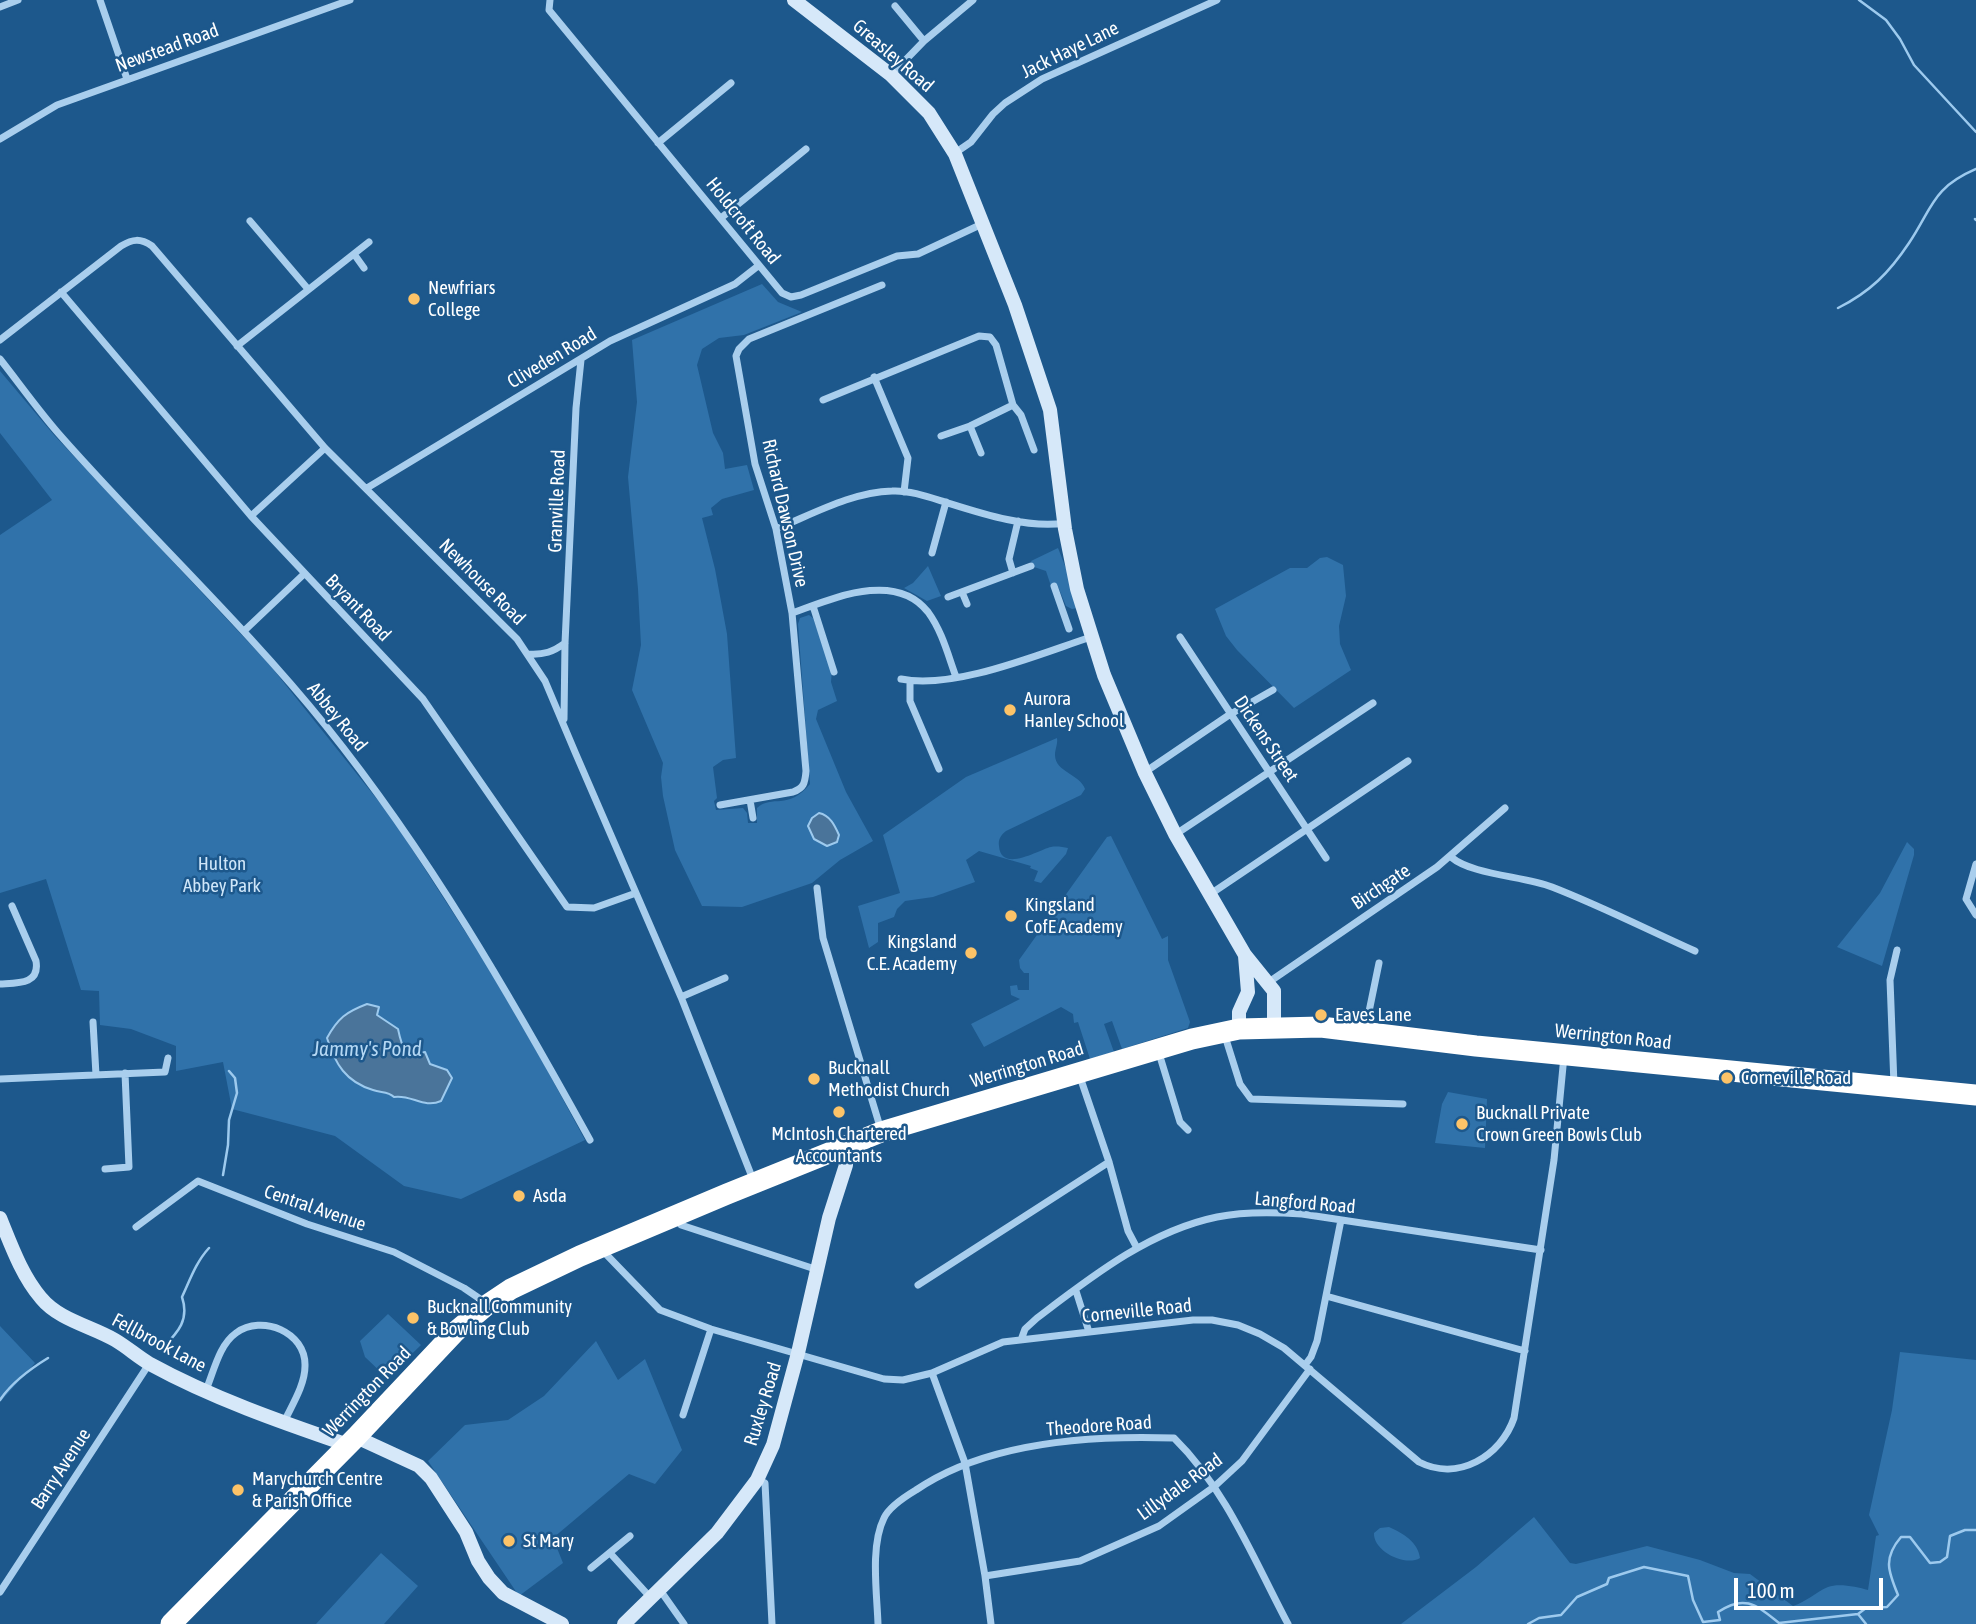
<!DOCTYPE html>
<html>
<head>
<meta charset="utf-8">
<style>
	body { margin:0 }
	#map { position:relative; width:1976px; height:1624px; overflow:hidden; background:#1d588c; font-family:"Asap Condensed",sans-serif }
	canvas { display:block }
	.scale { position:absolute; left:1734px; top:1578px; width:149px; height:32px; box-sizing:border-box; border:4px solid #fff; border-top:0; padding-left:9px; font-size:21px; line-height:24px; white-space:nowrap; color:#fff; -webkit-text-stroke:5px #1d588c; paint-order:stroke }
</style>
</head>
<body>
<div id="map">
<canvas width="1976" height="1624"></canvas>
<div class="scale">100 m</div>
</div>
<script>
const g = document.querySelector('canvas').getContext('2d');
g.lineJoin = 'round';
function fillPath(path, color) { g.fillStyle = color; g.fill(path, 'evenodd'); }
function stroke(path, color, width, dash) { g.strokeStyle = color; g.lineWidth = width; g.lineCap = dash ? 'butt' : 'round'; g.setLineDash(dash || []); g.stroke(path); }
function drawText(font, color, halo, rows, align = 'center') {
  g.font = font + ' "Asap Condensed",sans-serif'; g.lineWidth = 5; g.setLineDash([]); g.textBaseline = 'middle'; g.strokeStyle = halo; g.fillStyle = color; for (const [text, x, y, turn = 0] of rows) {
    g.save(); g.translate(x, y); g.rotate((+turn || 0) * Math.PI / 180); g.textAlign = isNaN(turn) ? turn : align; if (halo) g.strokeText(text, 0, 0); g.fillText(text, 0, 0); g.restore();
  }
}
const green = new Path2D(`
	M762,284L778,302L802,312L744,335L719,338L702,349L697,365L713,433L723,453L725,469L747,465L754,490L722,499L711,508L713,515L702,518L715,569L727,634L736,758L723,760L713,767L717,798L714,801L716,810L743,808L747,813L748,823H757V808C772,794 788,811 810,784L798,624L800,618L809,615L813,618L832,670L831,682L837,701L818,710L816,719L846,792L873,841L840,860L812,883L742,907L702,906L675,850L663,796L661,777L663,763L632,690L641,645L638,589L628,477L637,402L632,340Z
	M0,371L54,435L269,664L392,818L486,964L534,1046L585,1140L461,1199L404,1186L335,1136L232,1109L223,1062L176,1071V1046L131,1029L100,1025L99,991L81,990L46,879L0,893V535L52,500L0,433Z
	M1058,548L1067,571L1077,608L1072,609L1066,606L1057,584L1051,586L1046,571L1034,567L1031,561Z
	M1327,557L1343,565L1346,596L1339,626L1340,644L1351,670L1294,708L1237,650L1226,636L1215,609L1290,568H1307L1320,558Z
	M928,566L941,596L927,601L904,588L913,583Z
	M1057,738C1058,744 1055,749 1055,755C1055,772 1080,774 1085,789L1081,795L1006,831C1001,835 998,839 999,846C1001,874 1040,849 1051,847C1056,846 1063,847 1068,848L1066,854L1041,883L1034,881L1038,871L1030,868L1031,866L979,851L966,860L975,882L933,897L905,901L897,909L894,917L878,923V942L869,948L858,906L900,893L883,835L966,777Z
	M1111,836L1162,939L1168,936V960L1190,1022L1188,1028L1122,1049L1112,1021L1104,1024L1114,1052L1090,1059L1078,1022L1074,1023L1073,1014L1061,1007L984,1047L971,1024L1020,999L1011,995L1010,986L1017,985L1018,990H1029V973H1024L1020,968L1019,960L1107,837Z
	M1907,842L1914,849V855L1882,966L1837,947L1880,893Z
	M1448,1092L1487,1099L1485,1148L1435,1143L1442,1104Z
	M388,1314L421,1345L387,1378L365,1357L360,1341Z
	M0,1326L35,1363L0,1402Z
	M596,1341L618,1380L645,1359L682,1450L655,1484L629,1474L553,1538L563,1563L519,1596L428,1461L465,1425L508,1420L544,1396Z
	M1900,1352L1976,1360V1624H1401L1476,1567L1534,1517L1570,1563L1576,1564L1647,1546L1700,1560L1734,1573L1750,1574L1793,1606C1806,1602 1816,1592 1828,1587C1839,1583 1857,1587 1868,1590L1876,1536L1879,1535L1869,1515L1892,1410Z
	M1389,1527C1403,1533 1418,1542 1420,1558C1405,1567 1373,1551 1374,1533L1380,1528Z
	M381,1553L418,1586L384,1624H316Z`);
const water = new Path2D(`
	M819,813C830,815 835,826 839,835L837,842L827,846L814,839L808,826L812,818Z
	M367,1004L379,1007L377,1015L398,1029C402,1048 404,1057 425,1052L430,1064L447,1070L452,1078L441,1101C424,1109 411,1094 394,1097C388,1091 381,1093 373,1090C346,1082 335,1064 327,1038C338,1018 346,1012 367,1004Z`);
const stream = new Path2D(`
	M1859,0L1886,20L1900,39L1914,65L1976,132
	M1975,219L1976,220
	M1838,308C1870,292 1889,273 1909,243C1933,207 1932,188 1976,169
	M223,1175L228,1145L229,1120L237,1093L235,1078L229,1071
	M161,1350C177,1333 190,1321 182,1297C190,1280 196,1262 209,1248
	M0,1400C12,1382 30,1369 48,1358
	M1858,1614L1866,1624
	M1528,1624L1539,1618L1561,1615L1577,1597L1607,1584L1609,1578L1644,1567L1688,1576L1693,1600L1703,1622L1720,1620L1718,1612C1745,1594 1756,1605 1779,1623L1858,1614L1866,1608L1887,1607L1898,1595C1888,1571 1883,1558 1901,1537H1910L1930,1563L1940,1562L1947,1557L1950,1536L1965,1530H1976`);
const street = new Path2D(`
	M100,0L127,79
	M550,0L549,10L782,293L791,297L801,295L897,256L918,254L982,224
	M895,6L924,41
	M0,7L18,0
	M891,75L924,41L973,0
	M0,139L57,105L350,0
	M658,143L731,83
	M955,153L971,142L993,114L1005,103L1042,79L1217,0
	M721,218L806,149
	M250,221L308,289
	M354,254L364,268
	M61,292L251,516L423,699L567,907L594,908L636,893
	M0,340L121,246C133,239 140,238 152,246L325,448L517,639L545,681L575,752L681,997L754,1182
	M237,346L369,242
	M0,359C19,383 38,410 59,434C146,533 243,623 326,726C429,854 511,997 590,1140
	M874,377L908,458L904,492
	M823,400L979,336L990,337L996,345L1013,405L1021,415L1034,450
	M970,426L981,453
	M941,436L970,426L1013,405
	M367,488L610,341L735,284L758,266
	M251,516L325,448
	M776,529C813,514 852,492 892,491C909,490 929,497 945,502C980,513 1028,529 1065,523
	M932,553L946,502
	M1013,573L1009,559L1018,521
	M1054,586L1069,629
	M962,592L967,604
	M948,597L1031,566
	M813,606L834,672
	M792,613C832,599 895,570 928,612C942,631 948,655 956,677
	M244,631L304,574
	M1180,637L1326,858
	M528,654C544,655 553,652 565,643
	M901,679C954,690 1039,654 1091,637
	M910,681V701L939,769
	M564,719L565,643L576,408L581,360
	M1145,772L1229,715L1273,690
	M750,800L753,818
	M720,805L793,792C804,788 805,783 806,771L792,613L776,529L755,464L736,356L739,349L749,339L882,285
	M1176,834L1373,703
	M1451,857C1472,875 1524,876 1552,887C1601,906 1648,930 1695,951
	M1976,864L1966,899L1976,915
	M817,888L823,938L881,1130
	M1209,895L1408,761
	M1269,982L1437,867L1505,808
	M0,984C17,983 40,985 36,961L12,906
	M681,997L725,978
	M93,1022L96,1075
	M1365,1031L1379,963
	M1224,1033L1240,1084L1251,1099L1403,1104
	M1158,1050L1180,1122L1188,1130
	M1079,1074L1109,1162L1128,1231L1137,1248
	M0,1079L165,1072L168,1058
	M1894,1085L1890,980L1897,950
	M105,1169L129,1167L125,1073
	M677,1219L681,1225L818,1270
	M136,1227L198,1181L307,1224L394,1252L464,1288L486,1303
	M602,1250L660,1310L711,1329L884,1379L903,1380L932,1373L1003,1342L1193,1320H1212L1238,1325L1260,1334L1284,1348L1419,1462C1458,1482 1501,1456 1514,1418L1554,1160L1564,1056
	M918,1285L1109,1162
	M1076,1291L1089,1332
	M1326,1296L1525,1351
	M1021,1340L1025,1329L1037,1318C1091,1277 1149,1231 1217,1217C1245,1211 1274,1212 1302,1214L1541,1250
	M1305,1365L1311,1357L1317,1341L1341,1220
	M932,1373L965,1463L985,1576L991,1624
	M206,1390C214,1371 219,1345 236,1333C262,1314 306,1332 305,1366C305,1385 292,1405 284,1422
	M683,1415L711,1329
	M758,1480L765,1483L772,1624
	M610,1553L650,1597
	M591,1568L630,1536
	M985,1576L1080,1561L1159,1526L1215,1486L1242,1461L1310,1369
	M660,1590L684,1624
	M0,1592L149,1364
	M878,1624C877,1593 870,1546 884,1518C889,1507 906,1496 916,1490C986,1442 1091,1435 1174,1438C1226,1489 1254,1560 1288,1624`);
const secondary = new Path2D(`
	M794,0L891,75L929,113L955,154L1015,305L1050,410L1065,529L1077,589L1104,675L1145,773L1175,834L1245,955L1274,991V1027
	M1239,1029V1012L1248,992L1245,956
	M0,1218C11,1245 22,1276 41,1298C59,1320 91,1326 115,1340C127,1347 138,1357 150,1364C212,1398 281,1422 348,1445
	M356,1437L419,1466L431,1478L466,1532L478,1561L489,1578L503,1593L562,1624
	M624,1624L717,1533L757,1480L773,1445L798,1353L829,1218L846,1165L840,1147`);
const highway = new Path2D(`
	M171,1624L356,1437L455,1332L487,1305L511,1289L580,1256L727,1194L881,1132L1192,1039L1239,1029L1321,1027L1476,1046L1976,1095`);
const markers = [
	[414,299,7,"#fcc368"],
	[1010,710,7,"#fcc368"],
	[1011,916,7,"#fcc368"],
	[971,953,7,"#fcc368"],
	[1321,1015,7,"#fcc368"],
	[1727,1078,7,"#fcc368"],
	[814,1079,7,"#fcc368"],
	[839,1112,7,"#fcc368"],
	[1462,1124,7,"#fcc368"],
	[519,1196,7,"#fcc368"],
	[413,1318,7,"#fcc368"],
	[238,1490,7,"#fcc368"],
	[509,1541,7,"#fcc368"]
];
const streetNames = [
	["Newstead Road",167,48,-20],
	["Jack Haye Lane",1070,50,-26],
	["Greasley Road",893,56,41],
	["Holdcroft Road",743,221,51],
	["Cliveden Road",552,358,-31],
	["Granville Road",557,501,-88],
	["Richard Dawson Drive",785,513,77],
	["Newhouse Road",482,582,45],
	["Bryant Road",358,608,46],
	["Abbey Road",337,717,51],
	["Dickens Street",1266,739,56],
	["Birchgate",1381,887,-34],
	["Werrington Road",1613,1037,6],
	["Werrington Road",1027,1065,-17],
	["Langford Road",1305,1203,5],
	["Central Avenue",315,1208,19],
	["Corneville Road",1137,1311,-6],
	["Fellbrook Lane",159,1343,28],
	["Werrington Road",367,1392,-46],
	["Ruxley Road",763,1404,-73],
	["Theodore Road",1099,1426,-4],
	["Barry Avenue",61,1469,-57],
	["Lillydale Road",1180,1487,-36]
];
const poiNames = [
	["Newfriars",428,288],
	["College",428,310],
	["Aurora",1024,699],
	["Hanley School",1024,721],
	["Kingsland",1025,905],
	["CofE Academy",1025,927],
	["Kingsland",957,942,"right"],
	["C.E. Academy",957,964,"right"],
	["Eaves Lane",1335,1015],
	["Bucknall",828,1068],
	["Methodist Church",828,1090],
	["Corneville Road",1741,1078],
	["Bucknall Private",1476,1113],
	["Crown Green Bowls Club",1476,1135],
	["McIntosh Chartered",839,1134,"center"],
	["Accountants",839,1156,"center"],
	["Asda",533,1196],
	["Bucknall Community",427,1307],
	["& Bowling Club",427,1329],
	["Marychurch Centre",252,1479],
	["& Parish Office",252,1501],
	["St Mary",523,1541]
];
const parkNames = [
	["Hulton",222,864],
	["Abbey Park",222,886]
];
const waterNames = [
	["Jammy's Pond",367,1049]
];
fillPath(green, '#3072aa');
fillPath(water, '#4a749a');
stroke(water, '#9dcaee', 2);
stroke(stream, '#9dcaee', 2.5);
stroke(street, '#a9ceed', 7);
stroke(secondary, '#d6e8f9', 14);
stroke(highway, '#fff', 21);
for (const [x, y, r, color] of markers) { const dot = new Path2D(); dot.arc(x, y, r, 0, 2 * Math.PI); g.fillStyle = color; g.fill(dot); stroke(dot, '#1d588c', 2.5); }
drawText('19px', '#fff', '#1d588c', streetNames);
drawText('19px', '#fff', '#1d588c', poiNames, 'left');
drawText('19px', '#cfe6f9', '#1d588c', parkNames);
drawText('italic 21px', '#b5d8f4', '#1d588c', waterNames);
</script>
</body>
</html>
